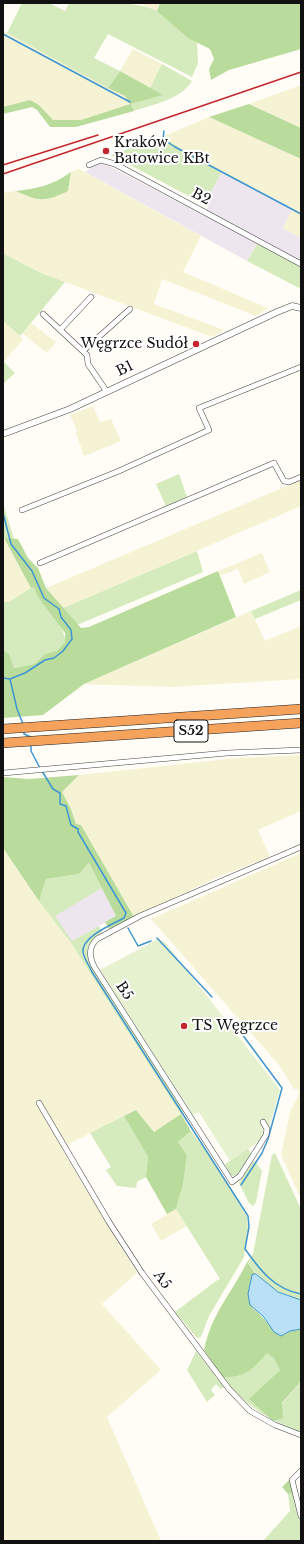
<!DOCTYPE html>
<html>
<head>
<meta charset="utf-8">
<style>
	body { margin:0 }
	#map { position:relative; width:304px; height:1544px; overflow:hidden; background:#fffdf5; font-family:"Libre Baskerville",serif }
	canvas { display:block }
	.frame { position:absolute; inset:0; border:4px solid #111; pointer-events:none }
</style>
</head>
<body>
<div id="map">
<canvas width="304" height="1544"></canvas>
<div class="frame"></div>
</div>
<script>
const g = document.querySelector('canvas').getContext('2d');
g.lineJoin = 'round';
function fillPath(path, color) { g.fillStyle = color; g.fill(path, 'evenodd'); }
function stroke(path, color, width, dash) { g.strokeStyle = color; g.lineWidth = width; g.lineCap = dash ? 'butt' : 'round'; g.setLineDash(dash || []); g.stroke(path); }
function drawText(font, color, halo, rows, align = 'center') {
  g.font = font + ' "Libre Baskerville",serif'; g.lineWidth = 4; g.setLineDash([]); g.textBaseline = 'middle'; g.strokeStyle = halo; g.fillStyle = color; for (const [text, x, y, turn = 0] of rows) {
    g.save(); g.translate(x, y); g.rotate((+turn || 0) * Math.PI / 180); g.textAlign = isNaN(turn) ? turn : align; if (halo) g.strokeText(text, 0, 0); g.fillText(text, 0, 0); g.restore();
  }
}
const industrial = new Path2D(`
	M101,162L258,243L247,261L85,172L94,165Z
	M222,172L293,208L283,228L301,238V262L206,211L208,207L204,204Z
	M102,888L116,916L72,942L54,915Z`);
const farmland = new Path2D(`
	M139,3H160L157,11Z
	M3,31L125,96L131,104L81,120H53L39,105L30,101L3,107Z
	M133,49L162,64L150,88L120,71Z
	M301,85V128L249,104Z
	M209,117L301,159V238L283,228L293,208L221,172L162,137Z
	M79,169L201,236L183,272L268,308L256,316L162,279L154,304L224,330L212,337L41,273L3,254V193L16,191L31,198L68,191L71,172Z
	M3,321L23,339L4,362L3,361Z
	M31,323L56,342L47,353L22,333Z
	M93,406L100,422L111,419L121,441L84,456L76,433L77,431L70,415Z
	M301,480V506L63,608L46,588Z
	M4,538L31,588L9,602H3Z
	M262,553L270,572L244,584L238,569L219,576L218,571Z
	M251,611L265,641L301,626V679L172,687L84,684Z
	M301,755V811L258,830L270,857L218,877L134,917L81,826L76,824L71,809L62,792L79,775L236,758Z
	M3,848L71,943L184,1112L154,1132L136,1110L61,1148L137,1273L102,1304L161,1370L107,1417L161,1541H3Z
	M301,853V1199L281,1155L290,1112L298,1096L299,1090L294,1089L279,1065L151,919Z
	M176,1209L187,1226L161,1241L151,1224Z`);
const green = new Path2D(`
	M22,3H49L65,11L69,3C96,3 135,0 158,11C172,20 180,34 197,42L198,63L192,77L108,34L94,58L120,71L108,88L7,33Z
	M162,64L192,81C180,100 154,104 134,111L131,104L162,95L150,88Z
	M162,137L222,172L204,204L111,155Z
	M258,243L301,266V289L247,261Z
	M4,254L41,273L65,282L20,336L3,321Z
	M3,361L15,373L3,384Z
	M179,474L187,497L166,506L156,484Z
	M3,503L14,539L4,538L3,536Z
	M197,551L203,572L77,625L63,608Z
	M34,586C40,603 67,627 65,642L57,652L45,654L34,664L14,668L9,654L3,650V602H9Z
	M301,590V600L255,619L251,611Z
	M89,863L102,888L55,916L72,941L99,926L102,932C87,944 84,948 92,967L184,1112L181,1114L71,943L39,901L46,879L79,874Z
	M124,1116L148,1157L146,1177L137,1182L136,1188L117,1186L106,1170L111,1167L90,1133Z
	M191,1131L215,1163L247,1217L248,1231L244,1257L209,1316L201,1337L197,1338L175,1312L216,1281L220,1279L176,1209L183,1184L187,1155L178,1142Z
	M248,1148L251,1154L238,1174L233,1176L230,1174L225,1164Z
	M275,1153L301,1209V1300C277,1295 262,1281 247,1262L253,1254L272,1155Z
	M254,1160L262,1171L256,1202L253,1206L249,1203L239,1183Z
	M196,1351L224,1387L221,1389L216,1384L211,1390L215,1395L207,1402L187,1370Z
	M267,1352L275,1358L280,1370L250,1399L282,1404L301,1381V1433C269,1419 244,1406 223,1377C246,1378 253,1369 267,1352Z
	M293,1493L297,1512L301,1521V1541H263L290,1511L288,1494Z`);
const forest = new Path2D(`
	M160,3H301V49L229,70L211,80L209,69L214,59L210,49L188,38L157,11Z
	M120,71L163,95L131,104L134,111L76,127H50L37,110L32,107L3,114V107L30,100L39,105L53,120H81L130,104L125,96L108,88Z
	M249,104L301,128V159L209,117Z
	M71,172L68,191C45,202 39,202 16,191C39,188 51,186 71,172Z
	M4,538L18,539L28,558L38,568L46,588L81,628L89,627L218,571L236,617L84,684L43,715L3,718V650L9,654L14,668L34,664L45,654L57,651L65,642V633L38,597L34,587L31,588Z
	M79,775L62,792L71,809L76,824L81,825L134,917L109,929L105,922L116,916L89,863L79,874L46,879L39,901L3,848V777L29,779Z
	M136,1110L154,1132L181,1114L191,1131L178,1142L187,1155L183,1184L176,1209L167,1214L146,1177L148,1157L124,1116Z
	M247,1262L256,1274L252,1275V1308C267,1318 268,1330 284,1335L290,1331L301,1329V1381L282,1403L283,1418L273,1421L249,1399L280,1370L274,1358L267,1353C253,1369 246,1378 223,1377L204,1350C212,1312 231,1295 247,1262Z
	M291,1478L293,1493L288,1494L282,1487Z`);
const pitch = new Path2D(`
	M158,939L165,942L280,1090L270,1124L269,1135L230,1161L199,1112L193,1115L100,970Z`);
const water = new Path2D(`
	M256,1274L278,1292L301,1300V1329L290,1331L281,1336L274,1332L263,1316L250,1305L248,1294L252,1275Z`);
const stream = new Path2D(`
	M3,34L130,102
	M164,131L163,139L175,147L301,214
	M3,513L11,544L32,571L44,598L59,609L61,617L71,630L72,639L63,651L54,658L45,660L25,673L10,679L3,678
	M10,679L17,709L23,724
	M24,731V734L31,737
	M31,745V751L40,768
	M42,771L53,789L60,793V804L66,806L71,825L78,829V832L126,913L124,918C113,924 81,937 83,952C84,959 90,967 92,972L248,1216L249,1227L245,1249C260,1270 274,1289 301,1294
	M128,928L138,946L151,941
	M157,938L212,997
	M233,1022L282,1088L268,1139L262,1153L241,1185`);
const minor = new Path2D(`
	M89,165L101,160L115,164L301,264
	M43,314L87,355L88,364L107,392
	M60,330L91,297
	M83,351L130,309
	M22,510L119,471L209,430L199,408L301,367
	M40,563L274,463L284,481L289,482L301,477
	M3,773L227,753L301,750
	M39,1103L109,1222L142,1273L229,1389L250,1411L275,1425L301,1435
	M263,1122L267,1129L266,1135L240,1176L232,1182L95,968C89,957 88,948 97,939L140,916L301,847
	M301,1471L292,1480L301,1516`);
const tertiary = new Path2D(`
	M3,434L70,409L277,312L292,306L301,308`);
const motorway = new Path2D(`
	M3,729L301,709
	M3,743L301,723`);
const rail = new Path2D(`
	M3,165L98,135
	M3,174L301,72`);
const markers = [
	[106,151,4,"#c4262e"],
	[196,344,4,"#c4262e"],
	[184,1026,4,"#c4262e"]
];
const shields = [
	[191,731,34]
];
const shieldNames = [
	["S52",191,731]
];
const poiNames = [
	["Kraków",114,143],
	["Batowice KBt",114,159],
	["Węgrzce Sudół",188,344,"right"],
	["TS Węgrzce",192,1026]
];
const streetNames = [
	["B2",201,197,28],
	["B1",125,369,-26],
	["B5",124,991,57],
	["A5",162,1280,54]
];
fillPath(industrial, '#eee6ef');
fillPath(farmland, '#f6f3d4');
fillPath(green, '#d5ebbd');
fillPath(forest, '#b9dc9c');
fillPath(pitch, '#e6f2cf');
fillPath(water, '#b9e0f7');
stroke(water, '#3f96cf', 1);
stroke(stream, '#3f96cf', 1.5);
stroke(minor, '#444', 6);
stroke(tertiary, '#444', 7);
stroke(motorway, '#222', 10);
stroke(minor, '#fff', 5);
stroke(tertiary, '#fff', 6);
stroke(motorway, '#f5a25d', 9);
stroke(rail, '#c4262e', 1.5);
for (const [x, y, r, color] of markers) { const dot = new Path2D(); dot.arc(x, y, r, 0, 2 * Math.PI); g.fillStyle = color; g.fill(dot); stroke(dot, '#fff', 1.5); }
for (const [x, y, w] of shields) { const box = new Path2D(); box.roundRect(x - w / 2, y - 11, w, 22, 3); g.fillStyle = '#fff'; g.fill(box); stroke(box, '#111', 1); }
drawText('bold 13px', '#111', null, shieldNames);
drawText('14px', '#111', '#fff', poiNames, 'left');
drawText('14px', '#111', '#fff', streetNames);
</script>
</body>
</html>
